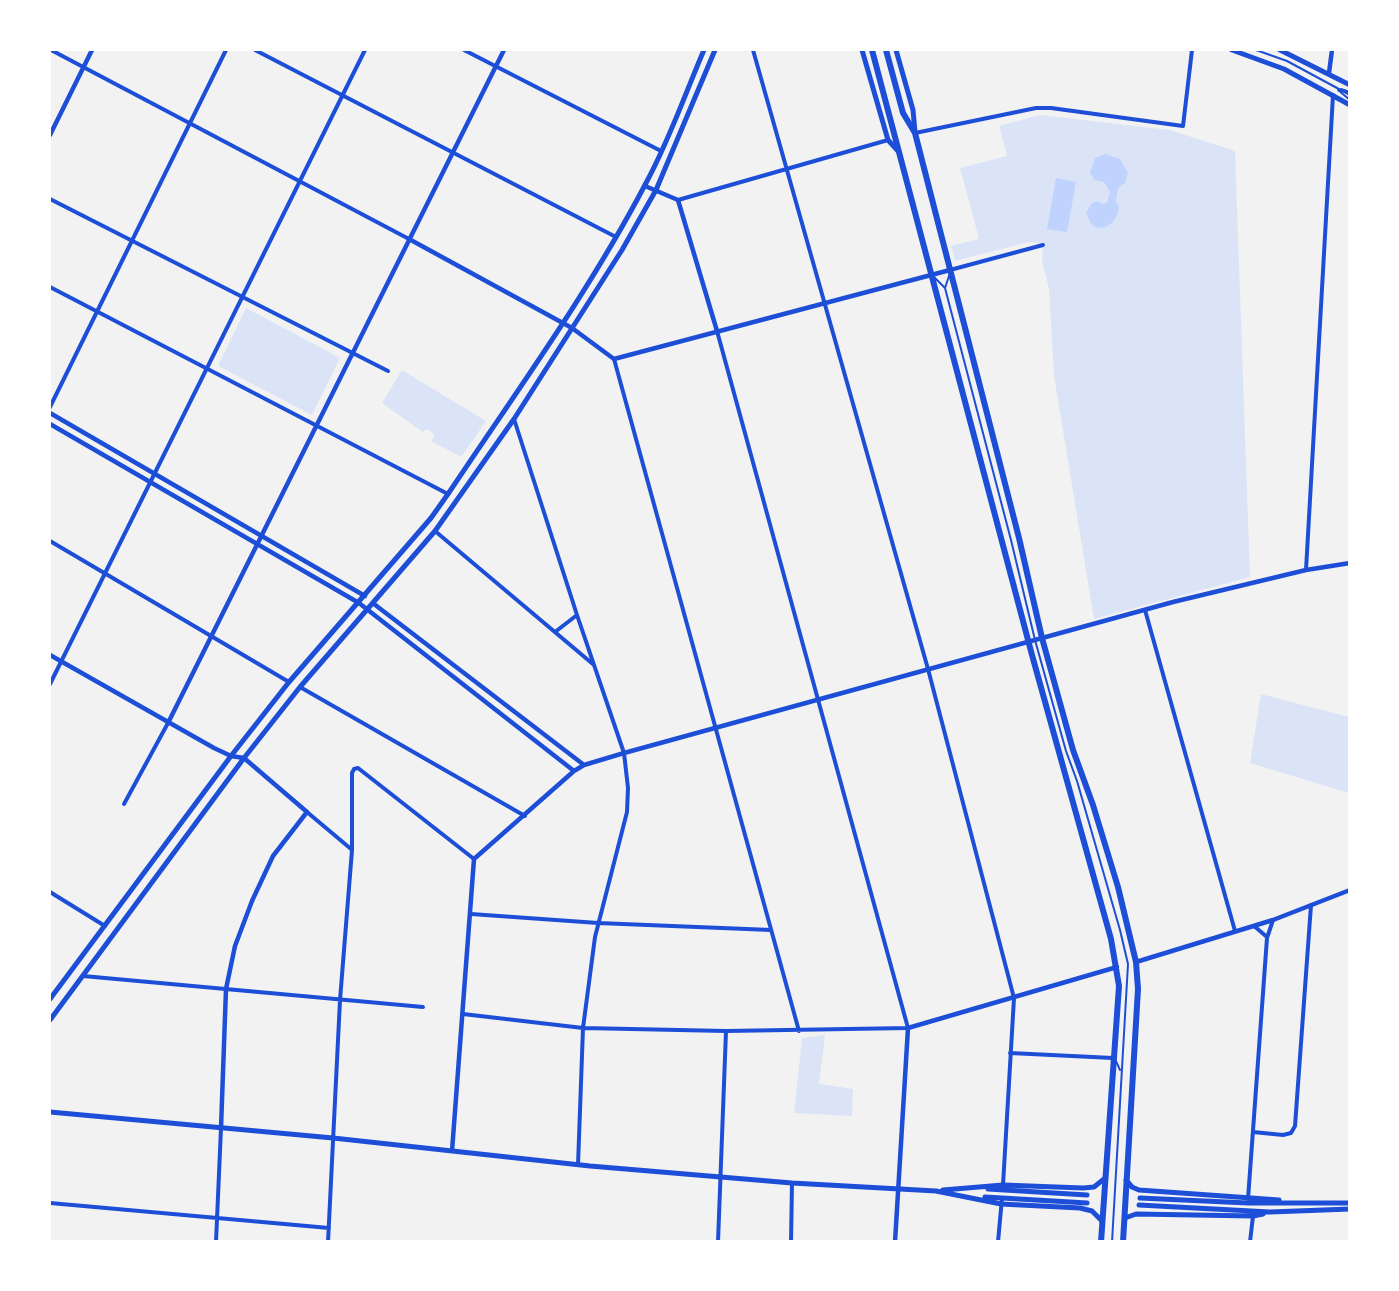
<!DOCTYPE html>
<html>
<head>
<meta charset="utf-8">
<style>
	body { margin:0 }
	#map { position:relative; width:1399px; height:1291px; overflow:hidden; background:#f2f2f2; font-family:"Open Sans",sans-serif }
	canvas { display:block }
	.frame { position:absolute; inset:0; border:51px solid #fff; pointer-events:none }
</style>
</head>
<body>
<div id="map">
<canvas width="1399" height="1291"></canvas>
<div class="frame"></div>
</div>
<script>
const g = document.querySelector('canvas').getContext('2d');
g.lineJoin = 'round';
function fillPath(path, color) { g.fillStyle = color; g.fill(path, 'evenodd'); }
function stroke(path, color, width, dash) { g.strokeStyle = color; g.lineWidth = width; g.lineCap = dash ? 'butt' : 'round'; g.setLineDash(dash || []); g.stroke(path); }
const green = new Path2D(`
	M1040,115L1170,130L1235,151L1250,577L1094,619L1054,376L1049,289L1042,261L1043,244L1029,242L955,261L951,246L979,239L960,168L1007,156L999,126Z
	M246,308L340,358L312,415L218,366Z
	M402,370L486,421L461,457L431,441L435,435L427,429L423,432L382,403Z
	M1261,694L1349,717V793L1250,763Z
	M825,1035L819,1084L853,1089L852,1116L794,1113L802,1038Z`);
const water = new Path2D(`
	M1105,154L1120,159L1128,173L1125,183L1118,188L1116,202L1119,206C1118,220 1106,234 1092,225L1086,213L1091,204L1096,201L1103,204L1107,203L1110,192L1104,182L1094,180L1090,172L1095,158Z
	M1056,178L1076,182L1067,232L1047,229Z`);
const service = new Path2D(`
	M1256,50L1287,61L1350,95
	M1341,89L1350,92
	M1338,90L1350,100
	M949,276L945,288L1011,540L1035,640L1066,751L1077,781L1120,930L1128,964L1112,1242
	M934,277L945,288
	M1115,1059L1120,1070`);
const minor = new Path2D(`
	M51,50L409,239
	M255,50L616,237
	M464,50L661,151
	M753,50L928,669L1014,998L1003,1185
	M915,133L1036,108H1051L1183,126L1192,50
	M50,199L388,371
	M678,200L888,140
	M950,270L1043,245
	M50,287L448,494
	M614,359L799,1031
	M50,407L226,50
	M514,419L577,615L624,753L628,788L627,812L595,937L583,1028L578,1165
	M435,531L594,665
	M50,541L289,682
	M1306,570L1333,95
	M1145,610L1235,931
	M555,632L577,615
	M50,684L365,50
	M300,687L525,816
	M124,804L168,723
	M307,812L351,849
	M50,892L105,926
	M471,914L598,923L771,930
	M1254,926L1267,937
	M83,976L423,1007
	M463,1014L583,1028L726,1031L908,1028L717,331
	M1010,1053L1113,1058
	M1253,1132L1283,1135L1291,1133L1295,1126L1311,905
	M1248,1199L1267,938L1273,920
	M50,1203L329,1228
	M216,1242L221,1128
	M328,1242L340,1000L352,850V773L354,769L358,768L474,859
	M718,1242L726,1031
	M791,1242L792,1183
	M998,1242L1002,1198
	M1250,1242L1253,1216`);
const tertiary = new Path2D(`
	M1329,73L1332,50
	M50,135L92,50
	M645,186L678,200L717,331
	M409,239L572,328L614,359L950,270
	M50,413L365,596
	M50,424L359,603L574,771
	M374,604L584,765
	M50,655L214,748L231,756L244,758L307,812L273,856L252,901L235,946L226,989L221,1128
	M168,723L504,50
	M1136,962L1273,920L1350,890
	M452,1151L474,859L574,771L584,765L624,753L1173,602L1306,570L1350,563
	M895,1242L908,1028L1117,967`);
const secondary = new Path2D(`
	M862,50L888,140L898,151
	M896,50L913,110L915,132
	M1232,50L1284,69L1350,105
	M1280,50L1350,85
	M50,999L231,756L289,682L431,518L448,494C516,392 589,292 646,183C669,141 685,94 704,50
	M50,1020L244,758L300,687L435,531L514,419L622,250L656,190L715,50
	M50,1112L333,1138L590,1166L792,1183L936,1191L1001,1204L1080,1208L1092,1211L1102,1221
	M1126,1180L1132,1187L1139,1190L1279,1200
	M988,1189L1087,1195
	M943,1190L1003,1185L1083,1188L1094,1187L1104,1179
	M985,1197L1087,1203
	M1140,1198L1248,1203H1350
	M1139,1205L1270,1212L1350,1209
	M1125,1218L1136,1214L1253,1216L1263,1214`);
const primary = new Path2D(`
	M872,50L1032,655L1111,939L1119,986L1101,1242
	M886,50L903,113L915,133L1019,538L1042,638L1073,750L1093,805L1118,887L1136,962L1138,989L1123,1242`);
fillPath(green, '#dbe4f7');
fillPath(water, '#bfd3fe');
stroke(service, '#1d4ed8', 2);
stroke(minor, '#1d4ed8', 4);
stroke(tertiary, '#1d4ed8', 4.5);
stroke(secondary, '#1d4ed8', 5);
stroke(primary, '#1d4ed8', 6);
</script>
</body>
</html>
